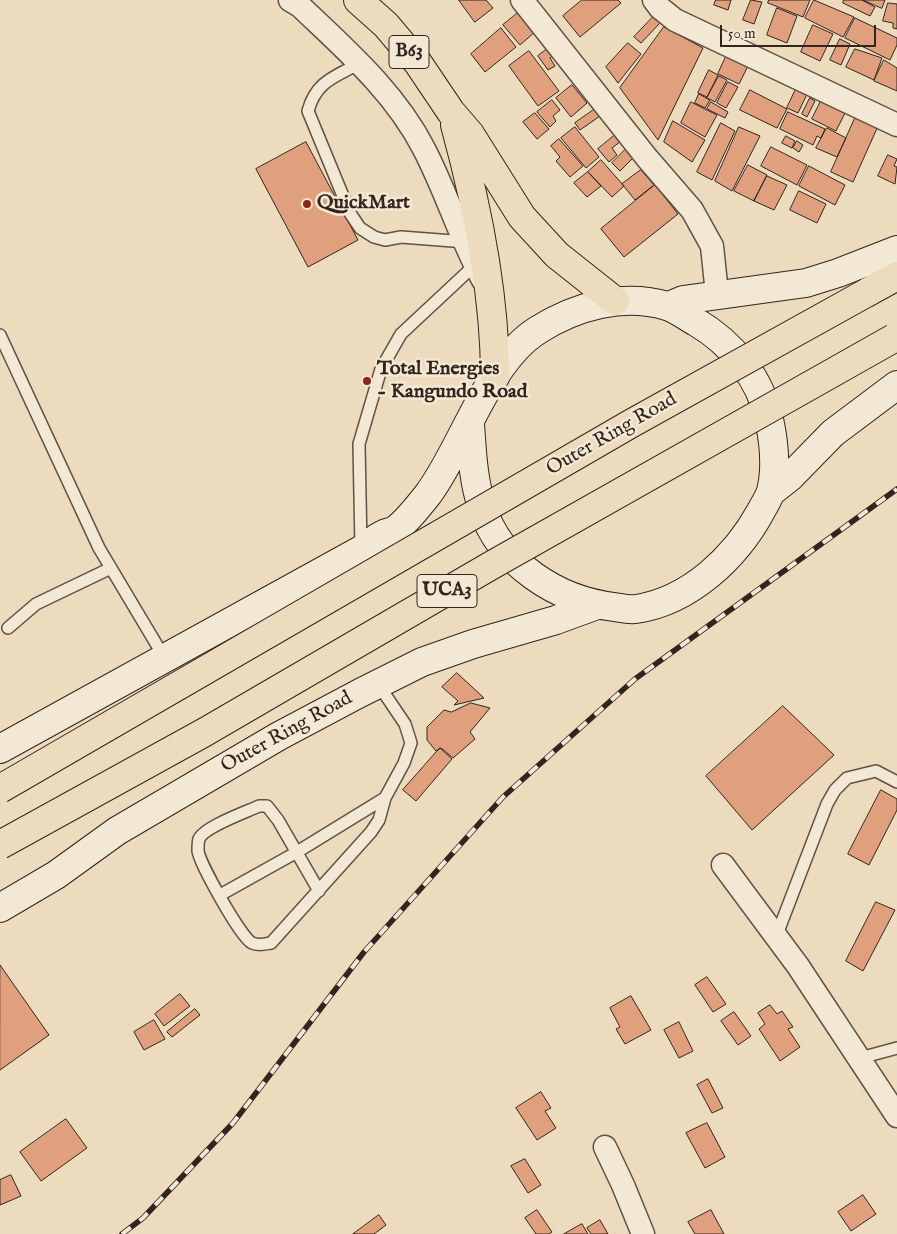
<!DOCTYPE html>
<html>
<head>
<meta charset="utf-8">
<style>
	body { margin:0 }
	#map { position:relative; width:897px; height:1234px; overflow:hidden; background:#eddbbd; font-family:"IM FELL English",serif }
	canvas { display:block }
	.scale { position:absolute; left:720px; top:25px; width:156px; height:22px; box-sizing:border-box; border:2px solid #31251f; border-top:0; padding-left:6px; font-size:15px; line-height:18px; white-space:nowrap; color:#31251f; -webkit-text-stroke:4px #f3e8d4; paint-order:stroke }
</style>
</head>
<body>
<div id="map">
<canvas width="897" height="1234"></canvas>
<div class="scale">50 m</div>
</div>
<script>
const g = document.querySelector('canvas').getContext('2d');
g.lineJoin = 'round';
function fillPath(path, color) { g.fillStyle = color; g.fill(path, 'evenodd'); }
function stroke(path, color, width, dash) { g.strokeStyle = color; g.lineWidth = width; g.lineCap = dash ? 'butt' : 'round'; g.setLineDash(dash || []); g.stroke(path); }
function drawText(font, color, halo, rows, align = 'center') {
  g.font = font + ' "IM FELL English",serif'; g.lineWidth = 5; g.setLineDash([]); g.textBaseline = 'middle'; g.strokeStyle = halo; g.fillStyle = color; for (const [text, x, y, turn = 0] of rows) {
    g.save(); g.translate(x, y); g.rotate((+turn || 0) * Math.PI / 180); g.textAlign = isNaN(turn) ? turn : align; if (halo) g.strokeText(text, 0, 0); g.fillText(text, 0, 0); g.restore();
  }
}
const building = new Path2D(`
	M459,0H486L493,8L475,22Z
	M582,0H618L621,3L580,37L563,16Z
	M716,0H731L728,10L714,5Z
	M751,0L762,2L754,24L743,20Z
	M769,0H810L803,17L768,3Z
	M814,0L854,17L843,37L805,18Z
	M844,0H862L875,7L870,16L843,3Z
	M863,0H885L882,8Z
	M888,3L897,4V29L893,28V23L883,21Z
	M777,8L797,16L787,43L767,35Z
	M519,12L536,31L520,45L503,25Z
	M654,16L661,22L641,43L634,37Z
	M855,18L897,38V45L890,60L845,38Z
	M813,25L833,34L820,61L801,52Z
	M664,27L703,48L658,140L620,88Z
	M501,28L516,47L485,72L471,54Z
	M840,39L850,44L841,65L830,60Z
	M628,43L641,54L618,83L606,67Z
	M551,46L557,53L550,58L555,66L548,70L538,56Z
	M855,49L882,58L874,80L846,67Z
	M729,50L750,62L739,84L718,74Z
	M529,51L559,91L538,106L509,66Z
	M884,60L897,68V91L874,81Z
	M709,70L718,75L707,97L698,93Z
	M719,76L727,80L715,102L707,98Z
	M728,82L738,87L726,108L717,103Z
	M572,85L587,103L571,117L556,98Z
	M796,89L807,94L798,113L787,108Z
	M750,90L787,109L777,128L740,110Z
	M699,94L710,100L705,108L695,103Z
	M810,98L815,101L807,117L802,114Z
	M552,100L560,110L553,116L556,121L550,127L537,112Z
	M821,101L845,113L836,131L812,119Z
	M691,102L717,115L705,137L681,123Z
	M711,102L728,112L725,118L707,109Z
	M595,109L600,116L580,130L575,123Z
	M788,112L825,129L821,138L817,136L813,145L780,129Z
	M535,113L549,129L537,139L523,122Z
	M856,116L878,126L853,182L831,172Z
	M673,121L705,140L692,162L664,142Z
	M721,123L735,131L712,180L697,172Z
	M575,127L599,157L586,168L561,138Z
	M739,127L760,136L732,191L715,181Z
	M827,128L846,138L837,157L816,148Z
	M615,135L621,141L612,148L617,155L609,162L598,149Z
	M786,136L795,141L792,148L782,143Z
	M559,139L583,166L570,177L556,161L560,157L551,146Z
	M797,141L803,145L799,152L793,148Z
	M306,142L358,240L308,267L256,169Z
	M771,147L807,165L797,185L761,166Z
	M627,148L635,156L620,171L612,163Z
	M888,155L897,159L894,166L897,167L895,184L878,176Z
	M601,160L624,186L612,197L588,172Z
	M748,165L767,175L754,201L734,191Z
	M809,166L845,185L835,205L799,186Z
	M641,170L654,185L635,200L622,184Z
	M588,172L601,186L587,197L574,183Z
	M767,176L787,185L774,210L754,201Z
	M655,185L678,214L624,257L601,229Z
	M799,191L826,204L817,223L790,210Z
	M457,673L484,698L454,705L458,701L442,687Z
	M471,703L490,708L470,732L475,739L453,758L441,748L436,751L427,740V727L444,710L451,712Z
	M783,706L834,755L752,830L706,776Z
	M440,748L452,759L416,801L403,790Z
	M881,790L897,799V810L869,865L848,854Z
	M876,902L895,910L863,971L846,961Z
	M0,965L49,1035L0,1070Z
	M707,977L726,1004L713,1012L695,985Z
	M180,994L190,1006L164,1026L155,1014Z
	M631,996L651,1030L625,1044L616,1029L620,1027L610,1008Z
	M770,1005L777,1014L782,1011L793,1027L788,1029L800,1047L780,1061L759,1029L765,1024L758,1013Z
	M195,1009L200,1015L172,1037L167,1032Z
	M734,1012L751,1036L738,1045L721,1021Z
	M154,1020L165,1039L144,1050L134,1032Z
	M679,1022L693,1051L679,1058L664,1030Z
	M708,1079L723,1108L712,1113L697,1085Z
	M541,1092L551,1108L545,1111L556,1128L537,1140L516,1108Z
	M66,1119L87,1148L41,1181L20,1152Z
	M707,1123L725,1157L705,1168L686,1133Z
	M525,1159L541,1185L528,1193L511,1166Z
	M11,1175L21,1196L0,1205V1180Z
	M863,1195L876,1214L851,1231L838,1212Z
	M537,1210L552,1232L549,1234H536L525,1218Z
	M711,1210L724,1234H695L688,1222Z
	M379,1215L386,1225L374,1234H353Z
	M600,1220L608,1234H591L587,1228Z
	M582,1224L588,1234H564Z`);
const lane = new Path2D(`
	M360,63C335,77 316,81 308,111L350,213L360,228L374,237L385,240L401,237L466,242
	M0,335L99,548L164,657
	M361,548L359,444L381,369L401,334L477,263
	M8,628L36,604L111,568
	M319,891L278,820L267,806H259C246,812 204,827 199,839C198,842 198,848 198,851C200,864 241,938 252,943C258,946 265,944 271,943L371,832L379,820L385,798
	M220,895L297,852L385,798L404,763L411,743L405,724L378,684
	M776,937L827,804L835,790L847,778L876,771L897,782
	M860,1058L897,1048`);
const street = new Path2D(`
	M290,0L300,6C345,49 395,92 424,149C446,191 460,238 483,280
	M522,0L647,158L692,210L712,246L717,294
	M654,0L660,8L675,20L897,125
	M723,865L798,966L897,1116
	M605,1147L623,1185L643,1234`);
const secondary = new Path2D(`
	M669,306L683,300L806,283L838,273L897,250
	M771,492L790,477L833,433L897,385
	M0,749L361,550C368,545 376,537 384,534C387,532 392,532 395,530C404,524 422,502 429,493C464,445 488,361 538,330C576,306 623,293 667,306C677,309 687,317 696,322C732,343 760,378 769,419C774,442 777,467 771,491C769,498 764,505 761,511C736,557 690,601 636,609C629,610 621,608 614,607C557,600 500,564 482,507C473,480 472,452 470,424
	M0,908L56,875L117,831L279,736L360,693L422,662L473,644L556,620L597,605`);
const primary = new Path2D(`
	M868,292L897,276`);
const highway = new Path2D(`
	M358,0L386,25L418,63L451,112L470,134L522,217L557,255L615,301
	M455,125C477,205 495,294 495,377`);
const rail = new Path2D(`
	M122,1234L143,1218L233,1123L364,952L503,797L635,679L897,489`);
const primaryBridge = new Path2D(`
	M0,789L632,423L868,292
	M0,845L205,732L492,565L894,338`);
const markers = [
	[307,204,5,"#8f2418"],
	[367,381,5,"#8f2418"]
];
const shields = [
	[409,52,40],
	[447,591,60]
];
const shieldNames = [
	["B63",409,52],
	["UCA3",447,591]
];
const poiNames = [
	["QuickMart",317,204],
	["Total Energies",377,370],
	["- Kangundo Road",377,393]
];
const streetNames = [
	["Outer Ring Road",612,435,-30],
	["Outer Ring Road",287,733,-29]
];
fillPath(building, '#e0a07d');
stroke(building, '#31251f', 1);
stroke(lane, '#605246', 14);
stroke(street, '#605246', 25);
stroke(secondary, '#31251f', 30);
stroke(primary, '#31251f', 30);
stroke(highway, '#31251f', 30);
stroke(lane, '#f3e8d4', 11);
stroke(street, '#f3e8d4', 22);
stroke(secondary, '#f3e8d4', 28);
stroke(primary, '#eddbbd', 28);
stroke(highway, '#eddbbd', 28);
stroke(rail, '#31251f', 5.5);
stroke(rail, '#f3e8d4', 4, [11]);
stroke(primaryBridge, '#31251f', 30, []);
stroke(primaryBridge, '#eddbbd', 28);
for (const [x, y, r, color] of markers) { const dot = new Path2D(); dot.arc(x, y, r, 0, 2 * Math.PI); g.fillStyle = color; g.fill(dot); stroke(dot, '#f3e8d4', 2); }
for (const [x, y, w] of shields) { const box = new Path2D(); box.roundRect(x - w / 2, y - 16.5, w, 33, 4); g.fillStyle = '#f3e8d4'; g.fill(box); stroke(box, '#31251f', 1); }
drawText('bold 19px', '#31251f', null, shieldNames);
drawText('bold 20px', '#31251f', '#f3e8d4', poiNames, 'left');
drawText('20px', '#31251f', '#f3e8d4', streetNames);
</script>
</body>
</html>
